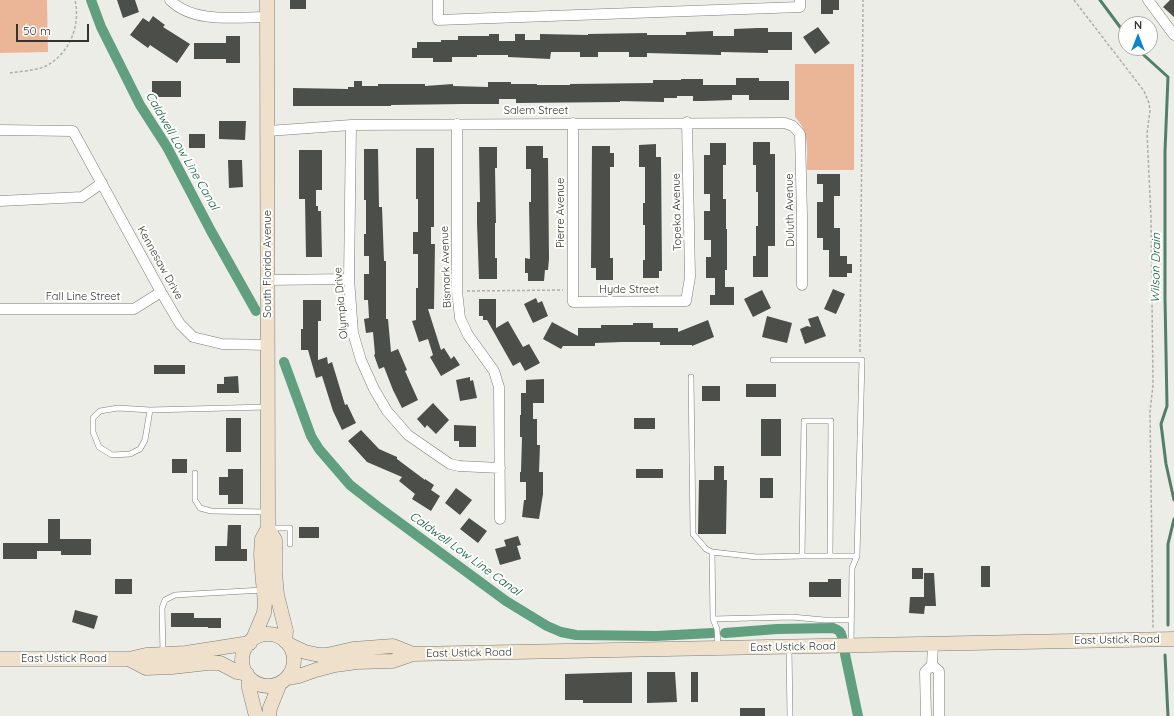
<!DOCTYPE html>
<html>
<head>
<meta charset="utf-8">
<style>
	body { margin:0 }
	#map { position:relative; width:1174px; height:716px; overflow:hidden; background:#edede8; font-family:Quicksand,sans-serif }
	canvas { display:block }
	.north { position:absolute; left:1118px; top:16px; width:40px; height:40px; box-sizing:border-box; background:#fffffe; border:1px solid #adadac; border-radius:50%; rotate:0deg; font-size:11px; font-weight:700; line-height:16px; text-align:center; color:#333331 }
	.north::after { content:''; display:block; margin:auto; width:14px; height:18px; background:#0b86ce; clip-path:polygon(50% 0,100% 100%,50% 72%,0 100%) }
	.scale { position:absolute; left:16px; top:24px; width:73px; height:18px; box-sizing:border-box; border:2px solid #333331; border-top:0; padding-left:5px; font-size:12px; line-height:14px; white-space:nowrap; color:#333331; -webkit-text-stroke:3px #fffffe; paint-order:stroke }
</style>
</head>
<body>
<div id="map">
<canvas width="1174" height="716"></canvas>
<div class="north">N</div>
<div class="scale">50 m</div>
</div>
<script>
const g = document.querySelector('canvas').getContext('2d');
g.lineJoin = 'round';
function fillPath(path, color) { g.fillStyle = color; g.fill(path, 'evenodd'); }
function stroke(path, color, width, dash) { g.strokeStyle = color; g.lineWidth = width; g.lineCap = dash ? 'butt' : 'round'; g.setLineDash(dash || []); g.stroke(path); }
function drawText(font, color, halo, rows, align = 'center') {
  g.font = font + ' Quicksand,sans-serif'; g.lineWidth = 4; g.setLineDash([]); g.textBaseline = 'middle'; g.strokeStyle = halo; g.fillStyle = color; for (const [text, x, y, turn = 0] of rows) {
    g.save(); g.translate(x, y); g.rotate((+turn || 0) * Math.PI / 180); g.textAlign = isNaN(turn) ? turn : align; if (halo) g.strokeText(text, 0, 0); g.fillText(text, 0, 0); g.restore();
  }
}
const green = new Path2D(`
	M0,0H47L48,52L0,53Z
	M795,64H854V170H807C807,150 810,133 795,117Z`);
const stream = new Path2D(`
	M1100,0L1126,35
	M1136,48L1168,77L1165,151V298L1167,406L1161,424L1166,464L1174,500
	M1168,625V544L1174,519
	M1165,655L1168,716`);
const canal = new Path2D(`
	M91,0L101,27L140,105L167,147L211,231L256,311
	M284,362L311,436L319,449L350,485L377,506L506,601L547,626L561,632L576,635L656,636L712,633
	M725,633L777,629L833,628C839,630 841,632 842,637
	M845,654L858,716`);
const building = new Path2D(`
	M117,0H135L139,12L123,18Z
	M290,0H306V9H290Z
	M821,0H839V10H833V14H821Z
	M1170,0H1174V17L1163,7Z
	M153,16L165,25L163,27L190,44L177,63L150,45L148,48L130,35L143,18L149,22Z
	M818,27L830,43L815,54L803,37Z
	M758,28H768V32H792V50H768V53L721,52V55L647,53V57H629V52H598V57H580V52H551L550,59L508,57V55H477V57H452V62H433V58H412V48H417V42H441V40H458V36H489V34H499V41H515V34H525V40H540V34L588,35V34L647,33V35H686V32L713,31V36H734V29Z
	M226,36H240V63H226V59H194V43H226Z
	M736,78H759V81H789V100H749V95H732V100L703,101H693V96H677V98H664V102L620,101V102L516,103V99H499V104H464L391,105V106H293V88L348,89V87H354V81H362V86H378V84H425V86L453,84V86L488,87V82H511V84H537V85H570V84L653,83V80H681V79H703V85H736Z
	M152,81H181V97H152Z
	M219,121H246L245,140L219,139Z
	M189,134H205V148H189Z
	M753,142H770V154H775V246H768V277H753V256H756V226H758V192H756V165H753Z
	M710,143H726V165H723V199H726V229H727V270H725V287H734V305H710V295H715V278H706V257H711V240H704V211H710V194H704V155H710Z
	M656,144V157H661L662,271H659V278H643V260H645V225H643V203H645V167H639V145Z
	M526,146H543V158H548L549,259L548,270H545L544,281H528V273H525V258L530,259L529,202H531V169H526Z
	M592,146H610V153H614V167H610V258H613V280H596V268H591Z
	M479,147H497V168H495L496,223H495V258H497V279H479L477,223V202H480Z
	M416,148H434V227H431V244H435L434,309H428L441,350L444,348L451,359L454,356L460,365L441,376L430,357L433,355L428,339L419,342L412,321L416,320V288H418V254H413V232H418V199H416Z
	M364,149H378L379,207H382L384,261H386V319H388L391,352L398,349L407,370L405,371L418,400L402,408L393,390L384,367L379,369L374,355L375,354L373,332L366,333L364,319L369,318L368,300H364V274H369V256H364V234H366V200H364Z
	M299,150H322V190H316V206H318V211H321L322,257H306L305,199H299Z
	M228,160H242L243,187L229,188Z
	M817,174H840V196H834V228H840V256H847V264H852V273H847V277H829V250H823V238H817V202H823V184H817Z
	M833,289L845,294L836,314L824,309Z
	M762,290L771,308L753,317L744,299Z
	M536,298L538,303L542,301L548,316L533,323L524,304Z
	M479,299H496V328L508,321L523,347L529,344L540,363L525,371L520,362L513,366L487,320H483V316H479Z
	M303,300H321V321H318V360L327,357L328,364L332,362L345,405L347,404L356,423L342,430L333,411L322,376L316,378L308,350H301V329H303Z
	M767,316L792,323L787,343L762,337Z
	M818,316L826,336L805,344L800,329L807,326L811,327L808,319Z
	M708,320L714,337L692,346V345H660V342H622L595,343V346H563L561,349L543,339L552,322L578,336V328H601V325H633V323H653V328H678V332Z
	M154,365H185V374H154Z
	M238,376L239,393H217V384H224V377Z
	M470,377V381L473,380L477,398L460,401L456,380Z
	M544,379V403H533V419H537V445H540L539,472H543V494L539,519L522,517L524,500H526V482H520V472H521L522,437H520V415H521V393H526V380Z
	M746,384H776V397H746Z
	M702,386H720V401H702Z
	M433,403L449,420L436,434L427,425L425,428L417,419Z
	M226,418H241V452H226Z
	M634,418H655V429H634Z
	M761,419H781V456H761Z
	M454,425L476,426V447H459V441H454Z
	M361,430L379,449L397,457V459L425,480V479L434,485L431,490L440,496L431,511L412,499L415,494L399,481L402,477L367,462L348,441Z
	M172,459H187V473H172Z
	M714,466H724V480H727L726,534H698L699,480H714Z
	M228,469H243V504H228V495H219V477H228Z
	M636,469H663V478H636Z
	M760,478H773V498H760Z
	M456,488L472,500L460,515L445,503Z
	M469,518L487,531L478,543L460,529Z
	M48,519H60V539H91V555H61V551H37V559H3V543H48Z
	M228,525H241V549H247V561H215V546H227Z
	M299,527H319V538H299Z
	M518,536L521,545L517,546L521,559L500,565L495,549L506,546L504,540Z
	M981,566H990V587H981Z
	M912,568H923V579H912Z
	M924,573H934L936,606H925L924,614L909,613L910,597H924Z
	M115,579H132V594H115Z
	M828,579H841V597H809V582H828Z
	M75,610L98,616L94,629L72,622Z
	M171,613H194V618H221V628H208V627H171Z
	M632,672V703H583V700H565V674Z
	M647,672H675L677,702L647,703Z
	M691,672H698V702H691Z
	M740,708H765V716H740Z`);
const path = new Path2D(`
	M1074,0L1144,91L1149,103L1150,111L1147,133L1151,217L1153,385L1150,411L1153,629
	M10,73C21,71 35,71 46,66C69,54 81,26 75,0
	M467,291L563,290
	M860,352L863,0`);
const lane = new Path2D(`
	M773,360H862L857,556L852,568L851,645
	M691,377L693,534L706,549L712,552L713,619L717,629L718,647
	M150,410L145,440L140,449L130,454L112,455L99,447L93,432V418L100,411L118,408L150,410L267,407
	M195,473V500L200,508L211,511L267,512
	M271,528H290V544
	M712,552L757,557L802,556
	M830,556L831,421H804L802,556H857
	M713,619L792,617L824,620H851
	M789,648L790,716
	M163,653L162,608L165,600L175,595L263,590`);
const street = new Path2D(`
	M170,0C194,24 236,17 267,17
	M438,0V20L800,7V0
	M1148,0L1174,35
	M573,123V302L686,301L690,277L687,122
	M457,124V291L460,318L468,335L494,371L499,387L500,519
	M351,125L349,279L353,333L361,360L374,389L387,411L408,435L450,464L459,466L500,468
	M0,130L73,131L161,292L180,324L193,337L222,344L268,345
	M268,131L351,125L785,123L793,126L800,134L802,216V285
	M0,201L82,197L102,183
	M268,280L349,279
	M0,309H134L161,292
	M932,665L939,671V716
	M926,716L925,672L932,665L933,644`);
const secondary = new Path2D(`
	M268,528L275,540V573L277,595L286,631L285,641
	M242 660a26 26 0 1 1 52 0a26 26 0 1 1-52 0Z
	M253,639L264,613L265,603L262,570L261,554L262,539L268,528L267,0
	M288,644L305,652L319,655H327L353,649L393,646L413,654
	M0,659H129L146,655L186,653L250,643
	M129,659L146,668L172,667L208,663H220L237,672L247,674
	M249,678V688L256,716
	M287,678L299,676L316,670L335,665L357,662L393,661L413,654L1174,639
	M269,716L270,708L280,683`);
const streetNames = [
	["Salem Street",536,111],
	["Duluth Avenue",790,210,-91],
	["Topeka Avenue",677,212,-91],
	["Pierre Avenue",561,213,-90],
	["Kennesaw Drive",160,263,61],
	["South Florida Avenue",268,264,-90],
	["Bismark Avenue",446,267,-92],
	["Hyde Street",629,290],
	["Fall Line Street",83,297],
	["Olympia Drive",341,303,-95],
	["East Ustick Road",1117,640,-1],
	["East Ustick Road",793,647,-1],
	["East Ustick Road",469,653,-1],
	["East Ustick Road",64,659]
];
const waterNames = [
	["Caldwell Low Line Canal",182,151,60],
	["Wilson Drain",1156,268,-89],
	["Caldwell Low Line Canal",465,554,36]
];
fillPath(green, '#ebb698');
stroke(stream, '#527f68', 3);
stroke(canal, '#609f7f', 10);
fillPath(building, '#4c4e4a');
stroke(lane, '#7c7c78', 6);
stroke(street, '#7c7c78', 11);
stroke(secondary, '#7c7c78', 15);
stroke(path, '#adada9', 1.5, [3, 2]);
stroke(lane, '#fff', 5);
stroke(street, '#fff', 10);
stroke(secondary, '#eee0ca', 14);
drawText('11px', '#333331', '#fffffe', streetNames);
drawText('italic 12px', '#07593b', '#fffffe', waterNames);
</script>
</body>
</html>
